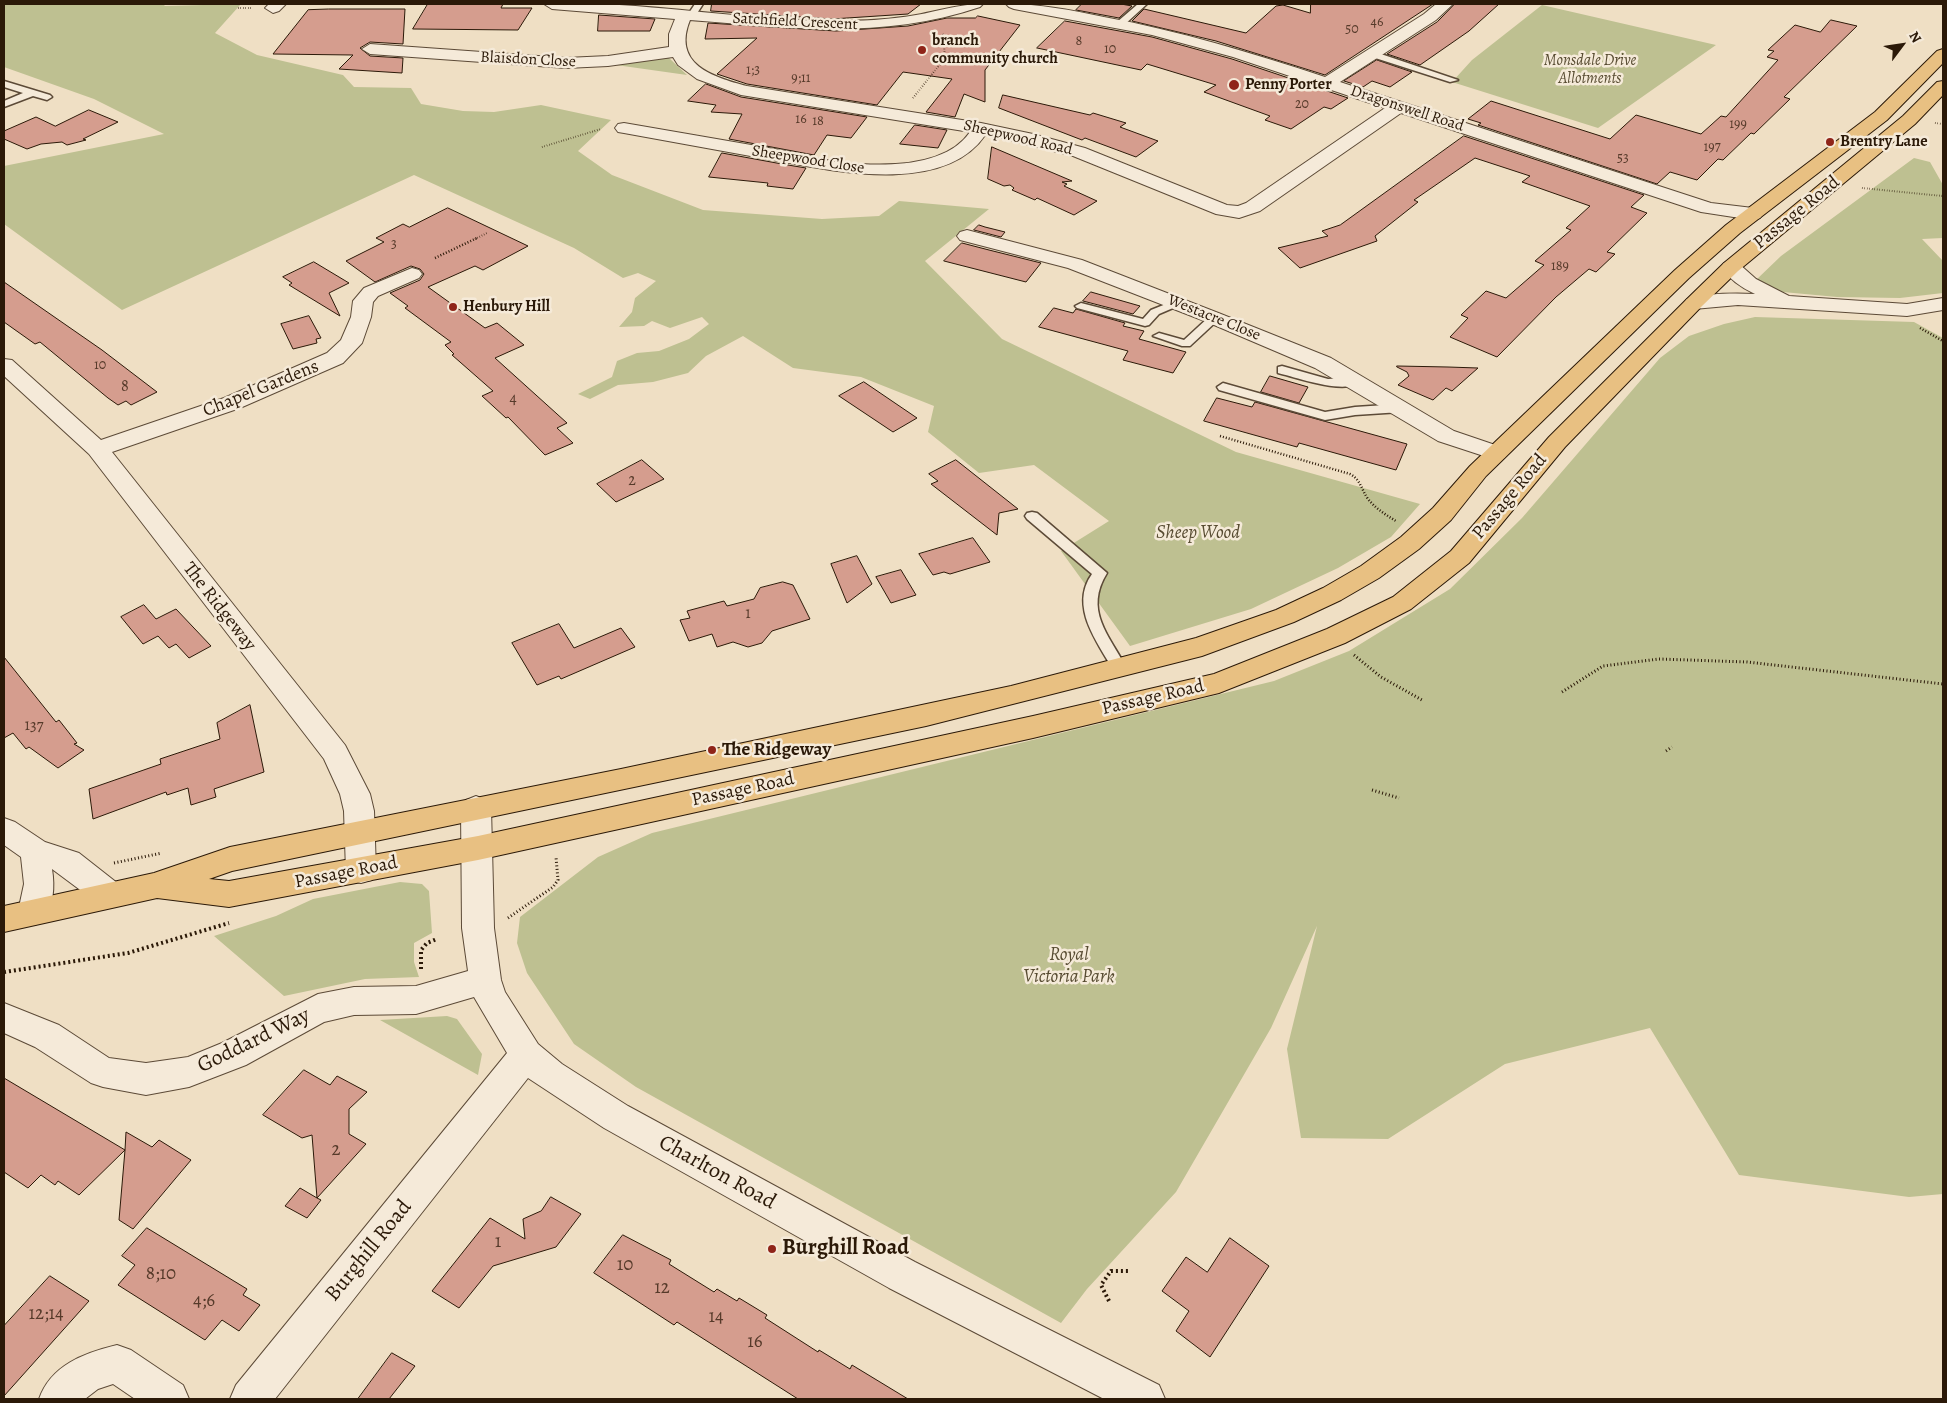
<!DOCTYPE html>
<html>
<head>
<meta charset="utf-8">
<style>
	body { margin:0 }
	#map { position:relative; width:1947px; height:1403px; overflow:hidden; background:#efdfc4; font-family:Alegreya,serif }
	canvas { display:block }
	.frame { position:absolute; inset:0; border:5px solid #2b1908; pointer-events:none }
	.north { position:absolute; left:1877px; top:20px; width:50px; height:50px; -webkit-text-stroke:4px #f5ead9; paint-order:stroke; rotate:59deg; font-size:14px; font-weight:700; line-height:20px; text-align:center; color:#2b1908 }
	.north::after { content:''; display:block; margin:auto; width:18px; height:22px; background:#2b1908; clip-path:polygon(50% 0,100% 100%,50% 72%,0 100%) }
</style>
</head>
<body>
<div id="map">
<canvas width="1947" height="1403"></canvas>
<div class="frame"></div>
<div class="north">N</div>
</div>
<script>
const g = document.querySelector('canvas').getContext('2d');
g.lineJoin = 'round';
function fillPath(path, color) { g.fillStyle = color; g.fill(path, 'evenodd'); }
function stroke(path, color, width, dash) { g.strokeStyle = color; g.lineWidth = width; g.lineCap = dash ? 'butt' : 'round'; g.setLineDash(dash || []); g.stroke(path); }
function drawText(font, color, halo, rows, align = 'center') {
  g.font = font + ' Alegreya,serif'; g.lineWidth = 5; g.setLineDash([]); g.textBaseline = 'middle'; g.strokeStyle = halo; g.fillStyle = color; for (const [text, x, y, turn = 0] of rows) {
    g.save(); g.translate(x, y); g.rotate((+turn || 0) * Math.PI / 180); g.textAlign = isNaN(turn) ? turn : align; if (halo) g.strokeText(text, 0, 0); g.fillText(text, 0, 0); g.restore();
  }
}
const green = new Path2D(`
	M4,4H163L165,6L241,4L215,33L257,55L343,75L354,87L411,88L421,104L463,111L494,112L541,105L611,120L578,151L612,175L703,210L822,219L879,216L899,201L989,209L925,261L1002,339L1236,452L1420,504L1391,537L1338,568L1251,609L1130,646L1061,551L1109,521L1034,465L979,473L928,432L934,406L861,377L793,368L743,336L706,356L688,373L653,382L618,385L590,399L578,394L612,377L617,361L637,353L659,351L689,339L709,324L702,317L670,328L652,321L644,326L619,327L632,312L635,298L656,281L638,273L623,278L574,248L414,175L122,310L4,224V166L164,134L94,99L4,67Z
	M1542,5L1716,45L1598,128L1452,82L1472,60Z
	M668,57L687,75L616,65Z
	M1914,158L1930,162L1943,185V238L1922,239L1943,261V293L1900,298L1837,297L1772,291L1756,280L1781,256Z
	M1755,317L1914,322L1943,338V1194L1909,1197L1739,1175L1650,1028L1505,1064L1388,1139L1301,1138L1287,1049L1317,926L1271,1028L1176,1192L1087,1289L1061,1323L636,1087L574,1044L527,973L517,943L520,917L598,857L652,833L1274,681L1349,651L1450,589L1522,518L1660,358L1689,336L1724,324Z
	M400,882L422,884L429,891L432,933L414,943V962L419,977L365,979L284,996L214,936L276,916L313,899Z
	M447,1016L457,1019L482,1054L478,1075L380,1020Z`);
const building = new Path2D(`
	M428,4H503L501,8H532L518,30L413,29Z
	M712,4H921L908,14L832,19L711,11Z
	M1082,4H1121L1132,6L1119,18L1076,10Z
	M1311,4H1433L1325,75L1216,41L1132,21L1144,9L1246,33L1276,6L1283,5L1310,13Z
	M1455,4H1499L1469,31L1420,65L1387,54L1437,22Z
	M329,9H405L403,44L370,42L360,48L370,56L403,58L402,73L339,69L353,55L273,54L308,10Z
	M599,15L655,19L650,31H598Z
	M978,16L1020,25L985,70V102L964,94L955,117L926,112L952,79L903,72L877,105L747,84L717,74L757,38L705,39L708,23L836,31L908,26L947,18H975Z
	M1831,20L1857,26L1784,97L1790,99L1754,134L1751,133L1723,160L1718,159L1697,180L1670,172L1657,184L1478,125L1481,123L1468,119L1491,101L1610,139L1636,115L1701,134L1721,116L1726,117L1778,60L1767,57L1774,51L1768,50L1795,25L1820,32Z
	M1065,21L1152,37L1232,59L1348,98L1331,109L1324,107L1291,129L1265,120L1270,116L1204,92L1216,85L1147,64L1141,70L1037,48Z
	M1377,60L1412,72L1390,87L1372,81L1363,87L1344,81Z
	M706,84L741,97L867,117L851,138L827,135L814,155L729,139L742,114L711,112L716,105L688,101Z
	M1003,95L1090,115L1093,113L1126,123L1120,127L1158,141L1136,157L1085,138L1082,140L999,108Z
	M89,110L118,122L83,139L86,140L67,145L62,142L41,144L27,149L4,139V131L36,117L55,126Z
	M915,125L947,130L938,148L900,144Z
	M1464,136L1644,195L1631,207L1647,213L1607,252L1615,254L1596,272L1589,269L1556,297L1497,357L1450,337L1468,318L1461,315L1486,291L1506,298L1544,265L1535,261L1571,230L1566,228L1590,206L1522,182L1530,176L1475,158L1414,200L1418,202L1375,236L1377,241L1300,268L1278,248L1328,236L1322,231L1340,225Z
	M992,147L1072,181L1062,182L1067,184L1064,186L1097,201L1074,215L1037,198L1035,200L1012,190L1014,188L1010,185L1004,186L988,179Z
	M722,153L782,164L806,168L793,189L767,186L768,183L709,177Z
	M448,208L528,246L483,270L475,266L428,287L485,328L497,323L524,345L495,358L567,423L557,428L573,443L545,455L508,417L506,418L482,396L493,391L452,355L454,354L445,345L451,342L405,308L408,306L390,293L420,280L424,274L420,269L411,266L375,282L346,261L384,242L376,238L403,224L409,227Z
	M979,225L985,227L1005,232L1001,237L974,230Z
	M962,243L989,250L1041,263L1026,282L944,261Z
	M314,262L349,283L329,293L340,316L289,285L292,283L283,277Z
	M4,282L102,350L157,392L131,405L126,401L118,405L108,398L40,342L35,344L4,322Z
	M1091,292L1140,306L1133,314L1083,301Z
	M1054,308L1073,313L1076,309L1125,323L1123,326L1144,331L1139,339L1186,352L1173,373L1123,360L1128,351L1039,327Z
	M309,316L321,338L316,339L317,343L293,349L281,324Z
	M1397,366L1448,367L1478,368L1452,391L1446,388L1433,400L1398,385L1409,376L1407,372L1397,367Z
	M1270,376L1308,387L1299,403L1261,392Z
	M864,382L917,418L893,432L839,396Z
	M1217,398L1252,407L1255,402L1407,444L1396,470L1299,443L1297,447L1204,421Z
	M642,460L664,479L616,502L597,484Z
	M956,460L1018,509L999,513L997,535L931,484L938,481L929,474Z
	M973,538L990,562L950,574L944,572L933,575L919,554Z
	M857,556L872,584L847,603L831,564Z
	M901,570L916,595L891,603L876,577Z
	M783,582L793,585L810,619L772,631L762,643L748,647L733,642L717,647L712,634L689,641L680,620L690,618L687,611L724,601L727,606L754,599L760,588Z
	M144,605L156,619L176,609L211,646L189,658L176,644L169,648L158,636L143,644L121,617Z
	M559,624L574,648L621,628L635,647L561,679L559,676L537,685L512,643Z
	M4,657L56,722L59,720L77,743L74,744L84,750L58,768L29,747L26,749L13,733L4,738Z
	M250,705L264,772L214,789L216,797L191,805L188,788L167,795L166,792L93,819L89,789L161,764L160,759L220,739L217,723Z
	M304,1070L330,1085L337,1076L367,1092L349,1109V1134L366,1144L317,1198L321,1200L307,1218L285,1206L300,1188L317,1198L312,1135L302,1138L263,1115Z
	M4,1078L125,1150L126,1132L152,1147L159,1140L191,1160L133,1229L119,1220L125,1150L79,1195L58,1181L55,1185L41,1175L28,1188L4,1172Z
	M551,1197L581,1214L556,1247L493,1266L459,1308L432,1291L490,1218L525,1239L523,1219L541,1211Z
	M147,1228L247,1289L243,1295L260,1305L239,1331L222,1320L205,1340L118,1285L135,1265L122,1256Z
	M623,1235L671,1260L669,1264L714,1292L717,1289L737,1301L739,1298L767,1315L765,1318L818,1352L819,1350L850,1369L852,1365L908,1399H798L677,1322L674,1325L594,1273Z
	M1230,1238L1269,1266L1210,1357L1176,1331L1189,1311L1162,1291L1186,1257L1207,1272Z
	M50,1276L89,1301L4,1396V1326Z
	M392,1353L415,1366L389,1399H358Z`);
const pathFar3 = new Path2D(`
	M238,8H252
	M913,98L945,58L943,33
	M1935,123L1943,124
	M542,147L601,129
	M1862,188L1943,196
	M475,239L487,233`);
const pathFar2 = new Path2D(`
	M435,258L477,238
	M1920,328L1943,341
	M1220,436L1350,474C1361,480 1361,489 1368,499C1375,508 1386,515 1396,521`);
const pathFar1 = new Path2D(`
	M1354,655L1381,677L1422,700
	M1562,692L1603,666L1659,659L1747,662L1943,684
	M1666,751L1672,747
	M1372,790L1399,798
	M114,863L162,853
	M508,918L553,887L558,880L556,857`);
const path = new Path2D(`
	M421,969V950L427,943L437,939
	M4,972L128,953L229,923
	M1109,1301L1101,1285L1111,1271H1130`);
const service = new Path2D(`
	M695,4H703L694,18H688L687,16Z
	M1138,4H1147L1123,26H1117V22Z
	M1369,52H1375L1458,80L1450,82L1369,56Z
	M4,81L50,95L52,97L47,100L33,96L4,107V101L23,93L4,87Z
	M1176,300L1180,301V305L1159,314L1149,325L1145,326L1077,308L1075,306L1081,303L1143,319L1151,310Z
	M1214,315L1220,318L1218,320L1190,346H1182L1153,336L1159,333L1184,340L1210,316Z
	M1282,366L1328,379L1355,377L1361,381C1347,396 1295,377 1278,373V367Z
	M1223,383L1325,412L1355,407L1401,404L1407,408L1401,412L1355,415L1325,420L1219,390L1217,387Z
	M1032,512L1037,513L1107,573C1084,610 1108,634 1126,667L1124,671H1114C1097,642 1069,606 1092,574L1027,519L1025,516L1027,513Z`);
const minor = new Path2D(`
	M269,4H286L279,11L273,13L265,8Z
	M544,4C640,0 736,20 832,21C860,21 888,20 916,15C940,11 958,4 983,4L980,7C882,40 791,28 690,20C672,64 712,77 747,86L981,123L1033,134L1085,148L1227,205L1238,206L1246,203L1385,108L1233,57L1152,35L1014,9L1009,7L1006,4C1040,4 1071,10 1104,17C1180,31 1252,53 1325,77L1424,14L1436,4H1453L1436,20L1340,82L1711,203L1753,208L1760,210L1763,214L1760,218L1753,220L1701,212L1401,113L1260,211L1239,218L1216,214L1073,156L986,134C942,200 820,168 756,157C712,149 668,141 624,133L618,132L615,128L618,124L624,123C678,132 732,142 786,151C810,156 836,164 861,164C896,166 948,164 970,132L741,95L697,79L678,65L673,57L608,66L566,68L370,54L362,49L370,44L566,58L608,56L669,47V34L675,19L552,9Z
	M967,230L1082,260L1221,314L1331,358L1454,431L1504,448L1508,453L1504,458L1496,460L1438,441L1315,368L1207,322L1068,268L960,240L957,236L960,232Z
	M1731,261L1738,263L1756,279L1789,296L1907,304L1943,298V310L1907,316L1738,305L1694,309L1687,307L1684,303L1687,299C1709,293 1733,293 1755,294C1742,288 1729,279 1721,267L1724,263Z
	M412,268L419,270L422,274L419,278L378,296L373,302L371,317L362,343L343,363L240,408L112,452L345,745L370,794L374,811L376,871L372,880L361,883L350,880L346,871L344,811L340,794L324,759L89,454L4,376V359L12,360L101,440L224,398L327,353L341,340L351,317L353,301L364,288Z
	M476,796L486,800L491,808L494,928L501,980L505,992L538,1044L562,1064L628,1106L915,1262L1159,1385L1165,1399H1104L889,1288L604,1128L528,1078L275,1399H230L236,1385L507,1053L474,997L416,1014L354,1015L324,1022L246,1065L189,1087L146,1095L103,1087L91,1083L35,1047L4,1033V1003L59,1025L109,1058L146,1063L188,1057L222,1043L318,994L354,987L416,986L468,971L462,928L461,808L466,800Z
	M4,818L15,822L45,842L79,853L121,886L125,895L121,904L110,908L99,904L52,869C55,887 53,905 45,921L34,925L23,921L18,912L24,884L21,857L4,845Z
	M117,1345L131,1350L183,1385L189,1399H135L113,1384L98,1389L85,1399H39C51,1365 84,1353 117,1345Z`);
const primary = new Path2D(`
	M1943,49V63L1887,120L1740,233L1689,278L1486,476L1451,520L1419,549L1379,578L1341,600L1294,622L1202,656L926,726L232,871L209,879L229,881L478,836L1033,716L1214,674L1327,629L1393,597L1451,551L1549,437L1687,299L1724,263L1903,116L1937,82L1943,81V95L1915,124L1738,271L1701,307L1565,447L1469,563L1411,609L1345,643L1219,693L1033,738L478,860L229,907L157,898L4,932V906L154,873L230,847L621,769L1011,686L1196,638L1276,610L1323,588L1361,566L1401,537L1433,508L1470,466L1675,270L1726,225L1875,112L1937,51Z`);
const markers = [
	[922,50,5,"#8f2418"],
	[1234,85,6,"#8f2418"],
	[1830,142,5,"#8f2418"],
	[453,307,5,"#8f2418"],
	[712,750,5,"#8f2418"],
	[772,1249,5,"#8f2418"]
];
const farNumbernames = [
	["46",1377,23],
	["50",1352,30],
	["8",1079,42],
	["10",1110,50],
	["1;3",753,71],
	["9;11",801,79],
	["20",1302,105],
	["16",801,120],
	["18",818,122],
	["199",1738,125],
	["197",1712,148],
	["53",1623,159],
	["3",394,245],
	["189",1560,267],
	["10",100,366]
];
const farStreetnames = [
	["Satchfield Crescent",795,22,3],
	["Blaisdon Close",528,60,3],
	["Dragonswell Road",1407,109,18],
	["Sheepwood Road",1018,138,13],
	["Sheepwood Close",808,160,9],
	["Westacre Close",1214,318,22]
];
const farPoinames = [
	["branch",932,41],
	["community church",932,59],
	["Penny Porter",1245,85],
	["Brentry Lane",1840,142],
	["Henbury Hill",463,307]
];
const farParknames = [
	["Monsdale Drive",1590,61],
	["Allotments",1590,79]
];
const numberNames = [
	["8",125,387],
	["4",513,399],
	["2",632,481],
	["1",748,614],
	["137",34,726]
];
const streetNames = [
	["Passage Road",1797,213,-39],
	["Chapel Gardens",261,389,-22],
	["Passage Road",1510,497,-50],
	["The Ridgeway",219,607,52],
	["Passage Road",1153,698,-13],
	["Passage Road",743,790,-12],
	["Passage Road",346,873,-11]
];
const parkNames = [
	["Sheep Wood",1198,533],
	["Royal",1069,955],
	["Victoria Park",1069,977]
];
const poiNames = [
	["The Ridgeway",722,750]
];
const nearNumbernames = [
	["2",336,1150],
	["1",498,1242],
	["10",625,1265],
	["8;10",161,1274],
	["12",662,1288],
	["4;6",204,1301],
	["12;14",46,1314],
	["14",716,1317],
	["16",755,1342]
];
const nearStreetnames = [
	["Goddard Way",254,1041,-26],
	["Charlton Road",717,1173,29],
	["Burghill Road",369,1251,-51]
];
const nearPoinames = [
	["Burghill Road",782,1249]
];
fillPath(green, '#bec091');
fillPath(building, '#d59d8e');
stroke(building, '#2b1908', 1);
stroke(service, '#5c4a37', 3);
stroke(minor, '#5c4a37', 2);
stroke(primary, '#2b1908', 2);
stroke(pathFar3, '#2b1908', 2, [0.5, 2]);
stroke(pathFar2, '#2b1908', 2.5, [1, 2]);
stroke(pathFar1, '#2b1908', 3, [1, 2.5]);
stroke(path, '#2b1908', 4, [2, 3]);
fillPath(service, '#f5ead9');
fillPath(minor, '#f5ead9');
fillPath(primary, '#e8c082');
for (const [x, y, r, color] of markers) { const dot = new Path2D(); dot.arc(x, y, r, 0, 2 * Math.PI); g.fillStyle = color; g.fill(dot); stroke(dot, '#f5ead9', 2); }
drawText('14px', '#563a2a', null, farNumbernames);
drawText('16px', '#2b1908', '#f5ead9', farStreetnames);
drawText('bold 16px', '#2b1908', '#f5ead9', farPoinames, 'left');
drawText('italic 16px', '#574b31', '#f5ead9', farParknames);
drawText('16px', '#563a2a', null, numberNames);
drawText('19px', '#2b1908', '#f5ead9', streetNames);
drawText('italic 19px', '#574b31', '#f5ead9', parkNames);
drawText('bold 19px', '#2b1908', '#f5ead9', poiNames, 'left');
drawText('19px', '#563a2a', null, nearNumbernames);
drawText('22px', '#2b1908', '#f5ead9', nearStreetnames);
drawText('bold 22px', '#2b1908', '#f5ead9', nearPoinames, 'left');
</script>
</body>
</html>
